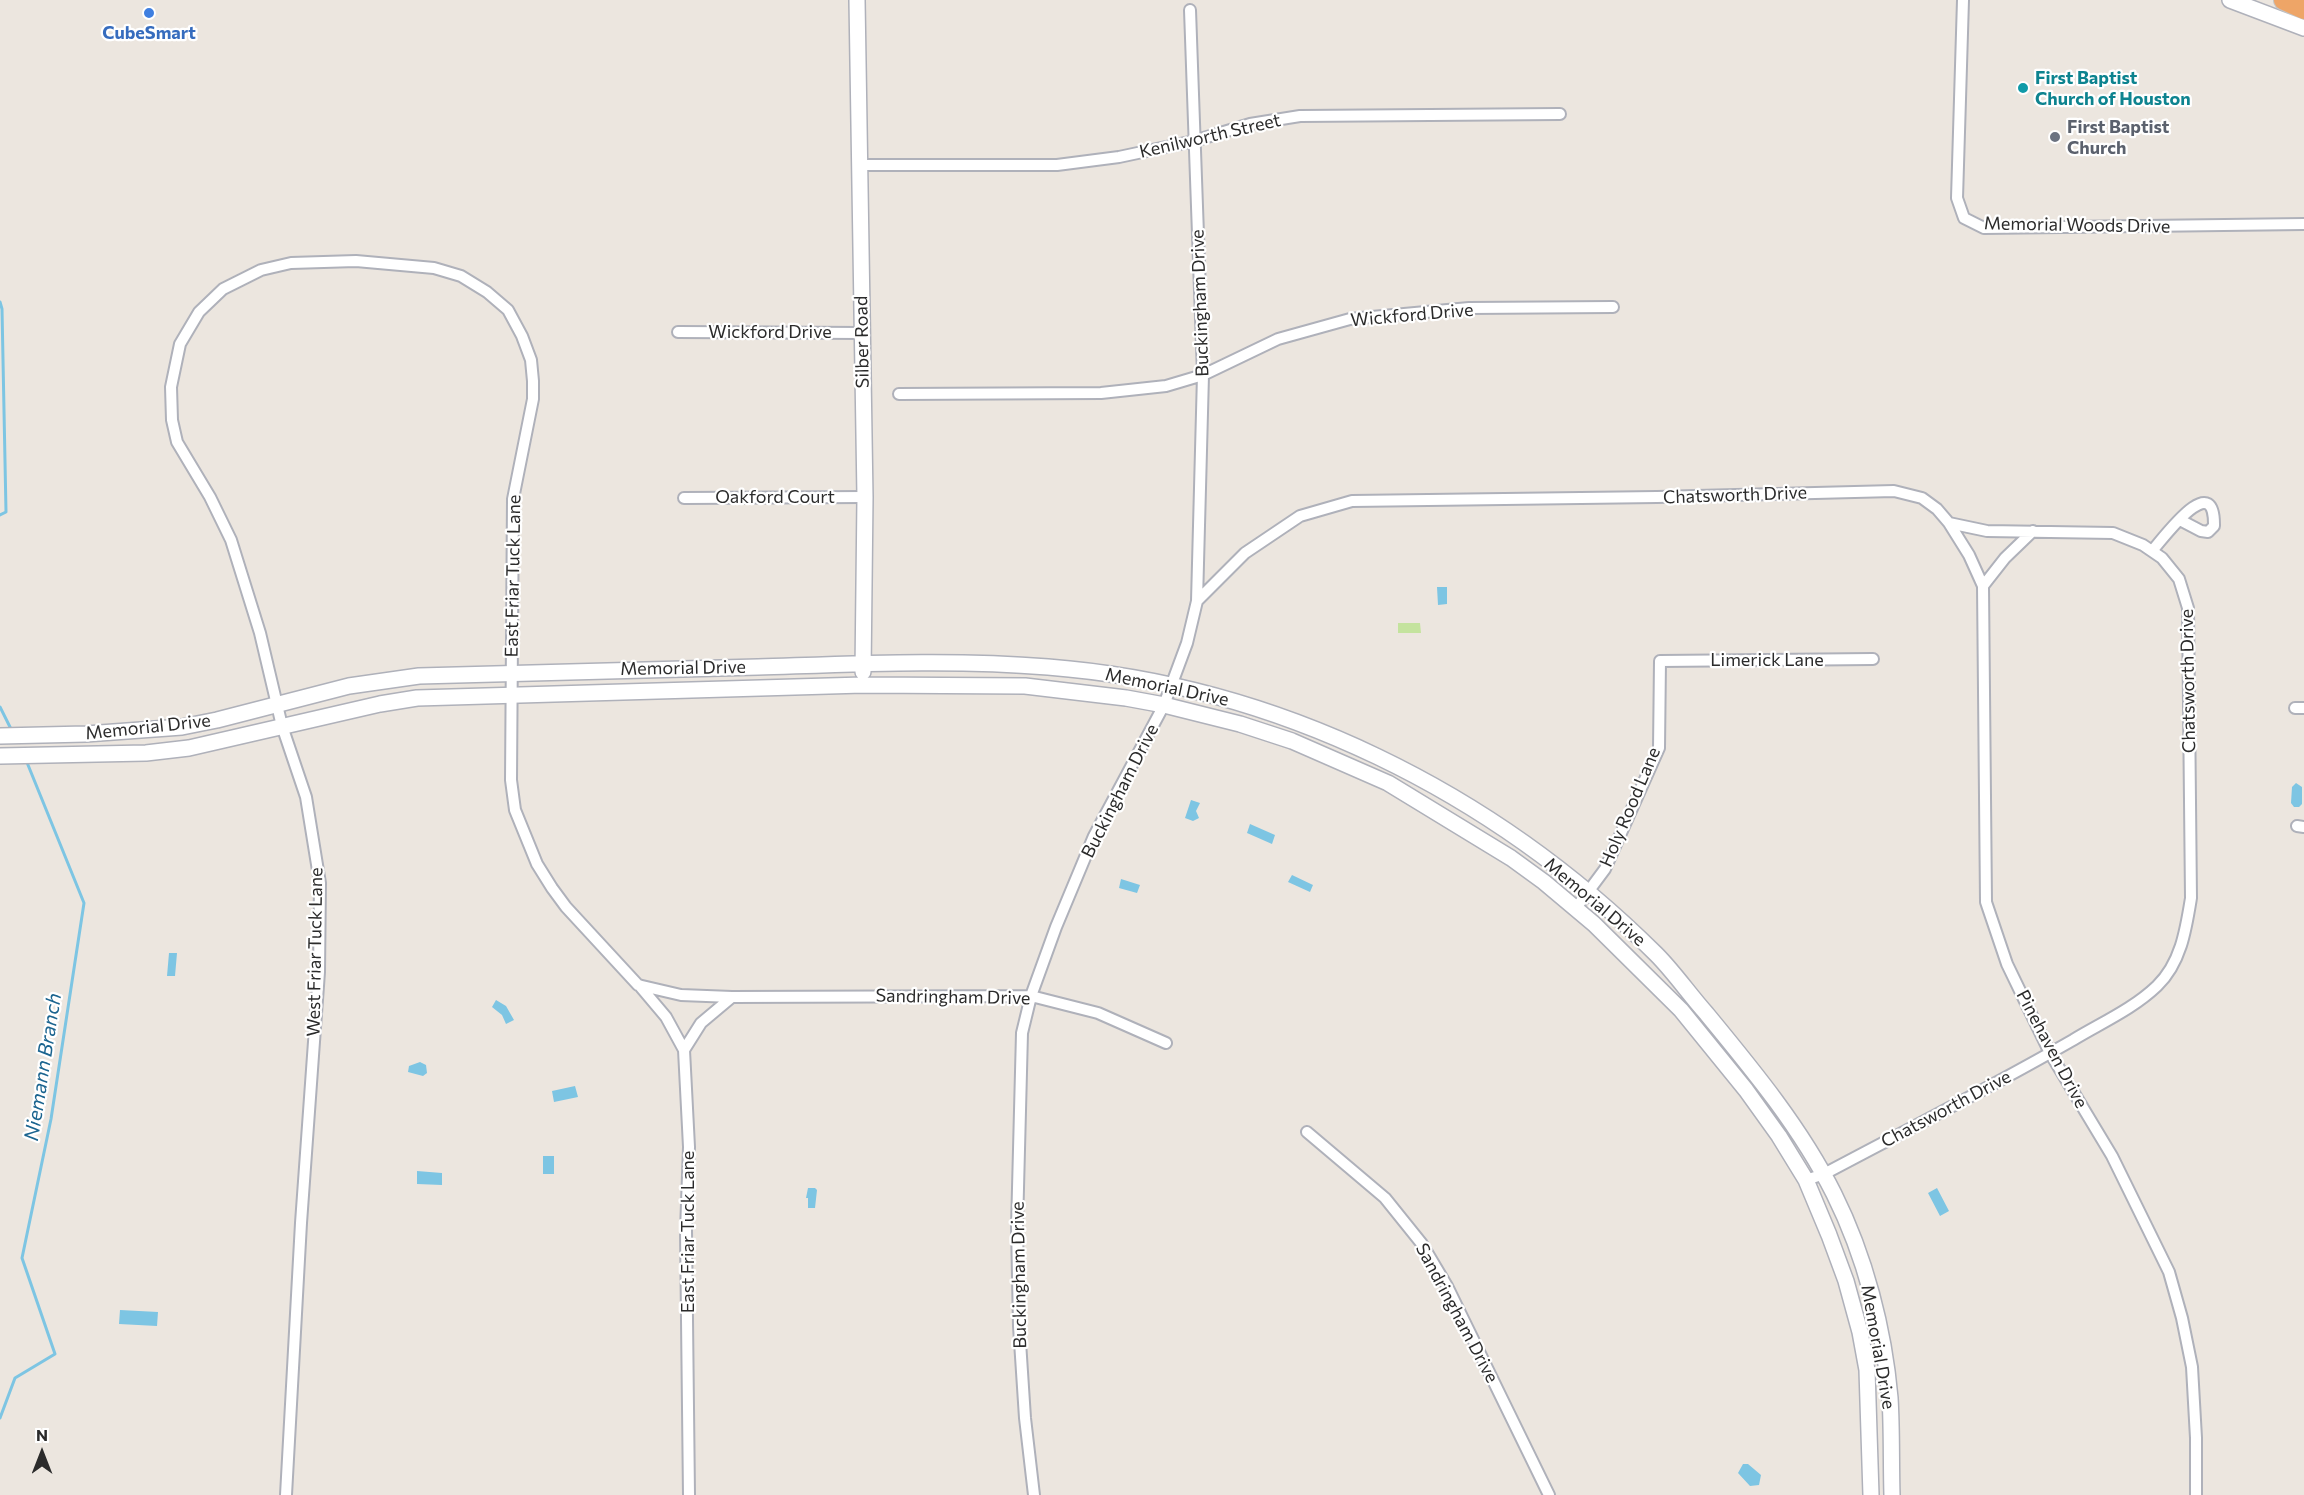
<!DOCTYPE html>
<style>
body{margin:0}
#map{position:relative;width:2304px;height:1495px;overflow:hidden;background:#ece6df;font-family:Commissioner,sans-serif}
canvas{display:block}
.north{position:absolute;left:12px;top:1423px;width:60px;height:60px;-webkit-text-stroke:4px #fff;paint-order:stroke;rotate:0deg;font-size:16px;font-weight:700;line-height:24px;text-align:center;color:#2b2b2b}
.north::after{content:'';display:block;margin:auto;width:21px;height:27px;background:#2b2b2b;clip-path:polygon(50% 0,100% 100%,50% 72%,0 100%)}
</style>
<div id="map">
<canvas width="2304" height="1495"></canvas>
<div class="north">N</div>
</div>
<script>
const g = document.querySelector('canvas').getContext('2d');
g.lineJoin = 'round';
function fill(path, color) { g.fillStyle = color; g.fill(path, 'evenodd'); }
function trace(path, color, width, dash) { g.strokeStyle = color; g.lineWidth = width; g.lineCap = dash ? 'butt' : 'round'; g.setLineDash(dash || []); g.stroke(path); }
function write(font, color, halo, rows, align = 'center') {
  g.font = font + ' Commissioner,sans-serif'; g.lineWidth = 4.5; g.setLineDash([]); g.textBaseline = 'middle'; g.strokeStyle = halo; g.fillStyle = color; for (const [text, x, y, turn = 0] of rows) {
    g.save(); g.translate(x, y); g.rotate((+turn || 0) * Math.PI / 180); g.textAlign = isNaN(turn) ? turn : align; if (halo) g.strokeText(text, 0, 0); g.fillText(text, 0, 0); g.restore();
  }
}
fill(new Path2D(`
 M1398 623H1420L1421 633H1398Z`), '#c4e39e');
fill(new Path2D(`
 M1437 587H1447V604L1438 605Z
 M2296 783 2302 787V804L2299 807H2294L2291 803 2292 787Z
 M1191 800 1200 803 1196 811 1199 818 1193 821 1185 818Z
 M1250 824 1275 835 1272 844 1247 833Z
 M1292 875 1313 885 1310 892 1288 882Z
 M1121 879 1140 885 1137 893 1119 888Z
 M169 953H177L175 976H167Z
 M496 1000 506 1006 514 1020 506 1024 502 1015 492 1007Z
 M420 1062 426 1065 427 1073 423 1076 408 1072 409 1066Z
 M575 1086 578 1097 554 1102 552 1091Z
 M543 1156H554V1174H543Z
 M417 1171 442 1173V1185L417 1184Z
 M808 1188H815L817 1190 815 1208H808V1198H806Z
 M1937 1188 1949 1211 1940 1216 1928 1193Z
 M120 1310 158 1312 157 1326 119 1324Z
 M1743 1464H1748L1761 1475 1759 1485 1750 1486 1738 1473Z`), '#7dc5e3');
trace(new Path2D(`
 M0 302 2 309 6 512 0 515
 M0 707 11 729
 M0 1418 15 1378 55 1354 22 1258 51 1119 84 903 26 760`), '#7dc5e3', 3);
const street = new Path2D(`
 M1963 0 1957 198 1964 218 1984 228 2304 224
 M860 165H1057L1119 157 1194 141 1250 124 1300 116 1560 114
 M678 332 862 333
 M899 394 1101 393 1166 386 1203 375 1278 339 1350 319 1469 308 1613 307
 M684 498 865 497
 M1949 523 1969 555 1983 586 1986 902 2007 964 2050 1053 2112 1156 2169 1272 2182 1318 2192 1367 2196 1438V1495
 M2152 551C2165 536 2215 468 2214 526L2208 532 2201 531 2180 520
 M1983 586 2005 558 2033 531
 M1197 601 1245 553 1300 516 1352 501 1657 497 1894 491 1922 498 1937 509 1949 523 1987 531 2113 533 2143 545 2162 558 2179 579 2188 608 2191 898C2186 929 2181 963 2157 986 2133 1009 2101 1023 2073 1040 1991 1087 1907 1130 1824 1174L1806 1180
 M2295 708H2304
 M2297 826 2304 827
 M1576 908 1605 869 1659 748 1660 661 1873 659
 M639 985 666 1017 684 1050 689 1147 686 1231 689 1495
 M684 1050 701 1023 732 997
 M1307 1132 1385 1198 1422 1244 1447 1286 1549 1495
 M286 1495 301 1223 319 972 320 883 306 797 282 726 260 633 231 540 210 497 177 442 172 420 171 387 180 344 199 312 223 289 261 270 291 263 356 261 434 268 461 276 487 292 508 310 522 336 531 360 533 381V399L513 499 511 780 515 810 537 864 552 888 566 907 638 985 681 995 732 997 1031 996 1098 1013 1166 1043
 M1034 1495 1025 1418 1019 1326 1017 1227 1022 1033 1031 996 1056 927 1094 836 1164 705 1187 643 1197 601 1203 375 1190 10`);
const secondary = new Path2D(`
 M857 0 865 497 863 672
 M2230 0 2304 28
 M0 736 86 734 182 727 217 720 349 686 419 676C532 672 645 669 758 667 854 664 952 659 1048 667 1278 685 1493 792 1656 954 1674 972 1689 994 1706 1013 1753 1070 1801 1128 1834 1194 1865 1256 1884 1329 1890 1398 1892 1430 1891 1463 1892 1495
 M0 756 146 753 189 748 380 704 417 698 863 685 1025 686 1126 698 1164 705 1240 724 1292 741 1388 783 1511 858 1544 882 1594 924 1681 1010 1746 1090 1779 1136 1806 1180 1829 1235 1846 1281 1860 1332 1867 1370 1871 1495`);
const highway = new Path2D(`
 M2284 0 2304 9`);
trace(street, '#afb1ba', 14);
trace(secondary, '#afb1ba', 18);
trace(highway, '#c4c4c4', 22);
trace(street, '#fff', 10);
trace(secondary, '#fff', 15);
trace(highway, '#eea567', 20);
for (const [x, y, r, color] of [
 [149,13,6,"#3f7fe0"],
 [2023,88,6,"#0f9aa8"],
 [2055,137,6,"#6b7280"]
]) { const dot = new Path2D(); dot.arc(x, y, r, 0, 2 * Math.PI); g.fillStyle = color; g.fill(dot); trace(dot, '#fff', 2); }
write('bold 18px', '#366cbe', '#fff', [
 ["CubeSmart",149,33]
]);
write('bold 18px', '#0d838f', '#fff', [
 ["First Baptist",2035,78],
 ["Church of Houston",2035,99]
], 'left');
write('bold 18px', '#5b616d', '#fff', [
 ["First Baptist",2067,127],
 ["Church",2067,148]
], 'left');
write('18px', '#2b2b2b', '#fff', [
 ["Kenilworth Street",1210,136,-13],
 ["Memorial Woods Drive",2077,225,1],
 ["Buckingham Drive",1200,303,-92],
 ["Wickford Drive",1412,315,-5],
 ["Wickford Drive",770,332],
 ["Silber Road",862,342,-91],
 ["Chatsworth Drive",1735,495,-2],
 ["Oakford Court",775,497],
 ["East Friar Tuck Lane",513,576,-89],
 ["Limerick Lane",1767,660],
 ["Memorial Drive",683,668,-1],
 ["Chatsworth Drive",2188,681,-91],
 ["Memorial Drive",1167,687,12],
 ["Memorial Drive",148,727,-6],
 ["Buckingham Drive",1120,791,-63],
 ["Holy Rood Lane",1630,807,-67],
 ["Memorial Drive",1595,902,40],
 ["West Friar Tuck Lane",315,952,-89],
 ["Sandringham Drive",953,997,1],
 ["Pinehaven Drive",2052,1049,62],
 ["Chatsworth Drive",1946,1109,-28],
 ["East Friar Tuck Lane",688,1232,-90],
 ["Buckingham Drive",1019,1275,-91],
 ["Sandringham Drive",1457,1313,62],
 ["Memorial Drive",1878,1347,80]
]);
write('italic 20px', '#1b648f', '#fff', [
 ["Niemann Branch",43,1067,-81]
]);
</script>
